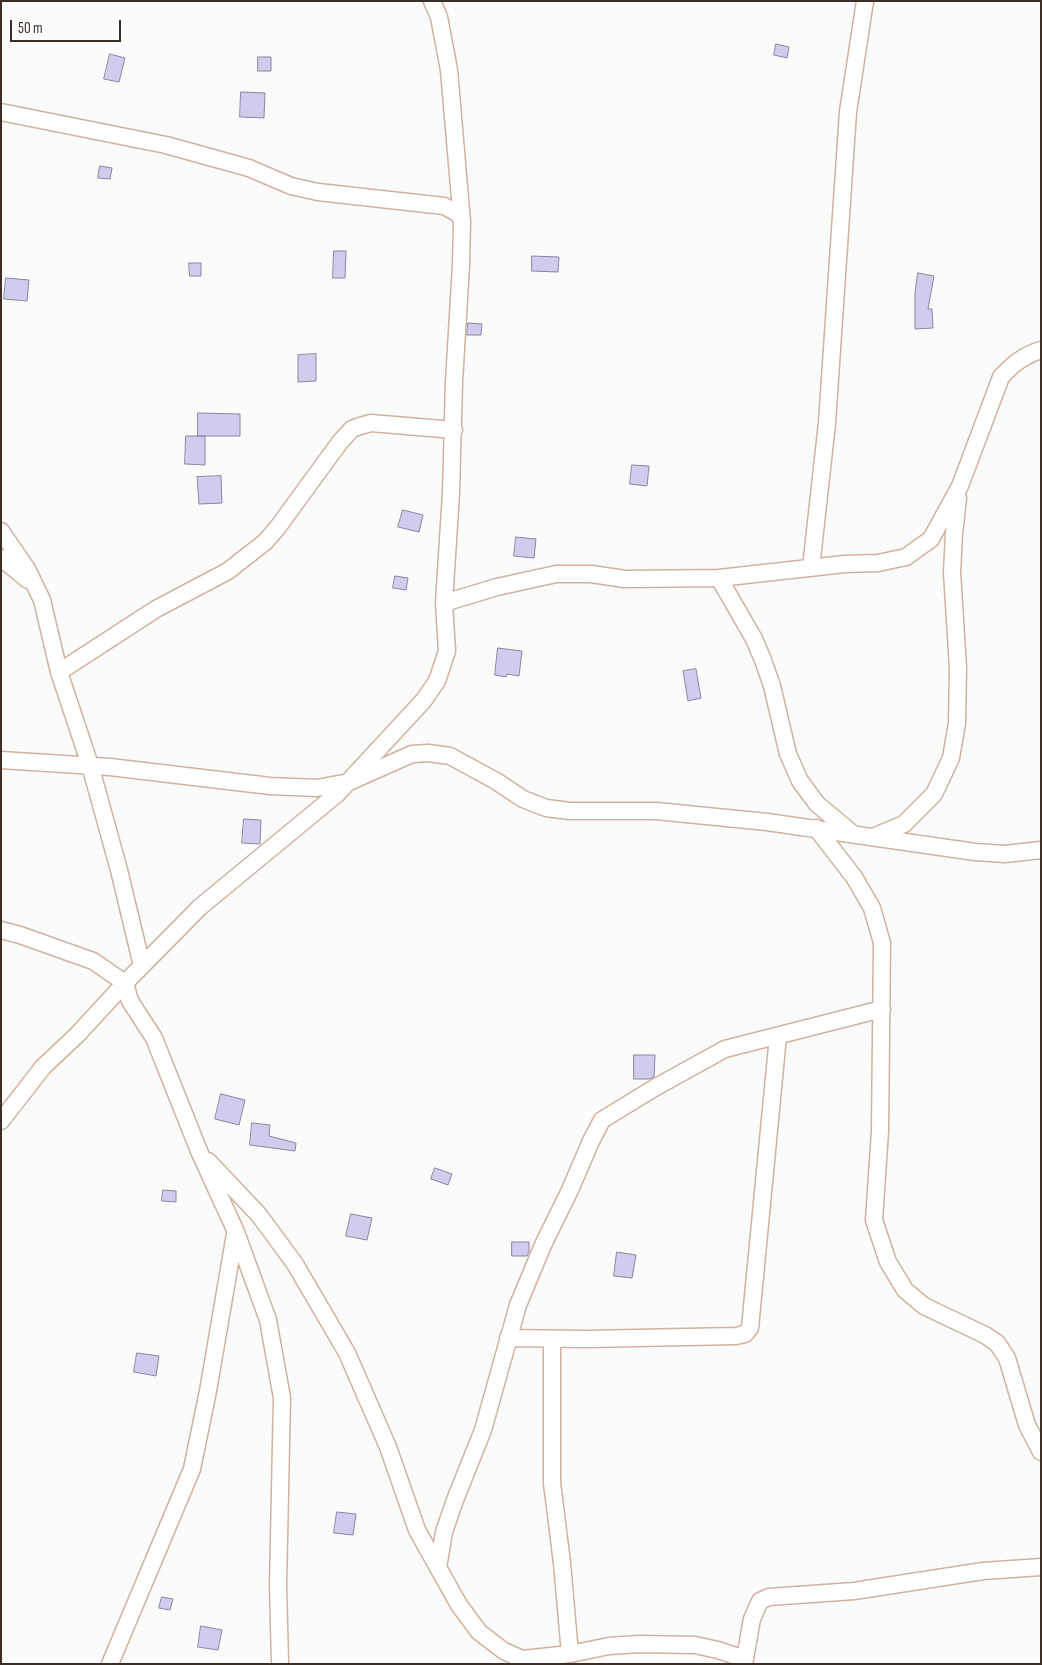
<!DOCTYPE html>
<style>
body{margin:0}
#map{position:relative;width:1042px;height:1665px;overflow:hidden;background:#fbfbfb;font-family:"Sofia Sans Condensed",sans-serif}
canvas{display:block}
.frame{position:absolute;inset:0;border:2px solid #3a2e27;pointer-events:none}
.scale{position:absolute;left:10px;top:20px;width:111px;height:22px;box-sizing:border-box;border:2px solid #3a2e27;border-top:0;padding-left:6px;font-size:15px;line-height:18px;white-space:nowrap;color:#3a2e27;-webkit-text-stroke:4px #fff;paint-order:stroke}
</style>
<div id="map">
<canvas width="1042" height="1665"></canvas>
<div class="frame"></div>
<div class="scale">50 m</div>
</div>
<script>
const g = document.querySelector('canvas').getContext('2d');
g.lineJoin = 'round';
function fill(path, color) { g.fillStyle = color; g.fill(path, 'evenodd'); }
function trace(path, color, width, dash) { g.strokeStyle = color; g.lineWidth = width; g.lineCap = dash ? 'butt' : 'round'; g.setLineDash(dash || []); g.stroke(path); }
const building = new Path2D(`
 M776 44 789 47 787 58 774 55Z
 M110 54 125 58 119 82 104 79Z
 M258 57H271V71H258Z
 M241 92 265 93 264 118 240 117Z
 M100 166 112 168 110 179 98 178Z
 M334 251H346L345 278H333Z
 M532 256 559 257 558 272 532 271Z
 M189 263H201V276H190Z
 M918 273 934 276 928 309H932L933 328 915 329V293Z
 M6 278 29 280 27 301 4 299Z
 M468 323 482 324 481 335H467Z
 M316 354V381L298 382V355Z
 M198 413 240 414V436H198Z
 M186 436H205V465L185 464Z
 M632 465 649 466 647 486 630 484Z
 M221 476 222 503 199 504 197 477Z
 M403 510 423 515 419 532 398 527Z
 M516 537 536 539 534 558 514 556Z
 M395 576 408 578 406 590 393 588Z
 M498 648 522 651 519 676 507 674 506 677 495 675Z
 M696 669 701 698 688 701 683 671Z
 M244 819 261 820 260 844 242 843Z
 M634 1055H655L654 1077 649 1079H634Z
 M221 1094 245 1100 239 1125 215 1119Z
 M252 1123 270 1125 269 1136 296 1143 295 1151 250 1145Z
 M435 1168 452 1174 448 1185 431 1179Z
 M163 1190 176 1191V1202L162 1201Z
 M351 1214 372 1218 367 1240 346 1236Z
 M512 1242H529V1252L527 1256H512Z
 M617 1252 636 1255 632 1278 614 1276Z
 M137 1353 159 1356 156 1376 134 1372Z
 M337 1512 356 1514 353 1535 334 1533Z
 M162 1597 173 1599 170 1610 159 1608Z
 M201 1626 222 1630 218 1650 198 1647Z`);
fill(building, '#d1ccec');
trace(building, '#8a85a3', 1);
const minor = new Path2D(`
 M1 112 166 145 249 168 291 186 318 192 444 206 459 214 462 222
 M1 531 27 569 42 600 59 672 90 765 119 870 142 966
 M1 558 28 580
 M811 568 827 423 848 112 865 1
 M719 578 754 639 763 660 772 686 788 754 800 781 817 804 853 834
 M444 603 497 587 556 574H591L625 579 719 578 845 564 878 563 906 557 931 539 960 486 1001 377C1013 364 1024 355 1041 350
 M59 672 156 609 228 571 265 542 278 527 340 442 352 429 360 426 371 423 454 430
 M1 760 110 767 270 786 317 788 349 782 412 754 428 753 450 756 496 781 523 799 546 808 570 811H656L767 822 975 852 1005 854 1041 850
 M816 828 854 877 872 908 882 943 880 1131 874 1220 888 1262 905 1290 924 1306 985 1335 997 1343 1007 1358 1027 1425 1041 1452
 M873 837 904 824 934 794 951 758 957 723 958 668 952 572 954 534 958 498
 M1 930 20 935 93 961 125 983 130 1001 154 1038 199 1151 236 1232 268 1320 282 1398 278 1585 280 1664
 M1 1121 43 1067 77 1035 125 983 200 907 337 794 424 700 437 681 447 651 444 603 451 493 454 382 461 265 462 222 449 70 439 17 432 1
 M208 1161 259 1215 295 1264 347 1353 388 1447 417 1530 459 1605 479 1632 504 1651 522 1659 570 1654 609 1646 639 1644 695 1645 718 1650 745 1659
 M508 1338 587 1339 736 1336 745 1334 750 1328 778 1036
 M552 1339V1483L562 1563 570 1654
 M438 1568 444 1532 455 1500 483 1430 518 1305 543 1245 570 1190 591 1141 602 1120 656 1087 725 1049 882 1009
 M110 1664 192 1469 208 1391 235 1234
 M744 1664 752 1619 760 1601 769 1597 854 1591 983 1571 1041 1567`);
trace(minor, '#d0b29f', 19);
trace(minor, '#fff', 16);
</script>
